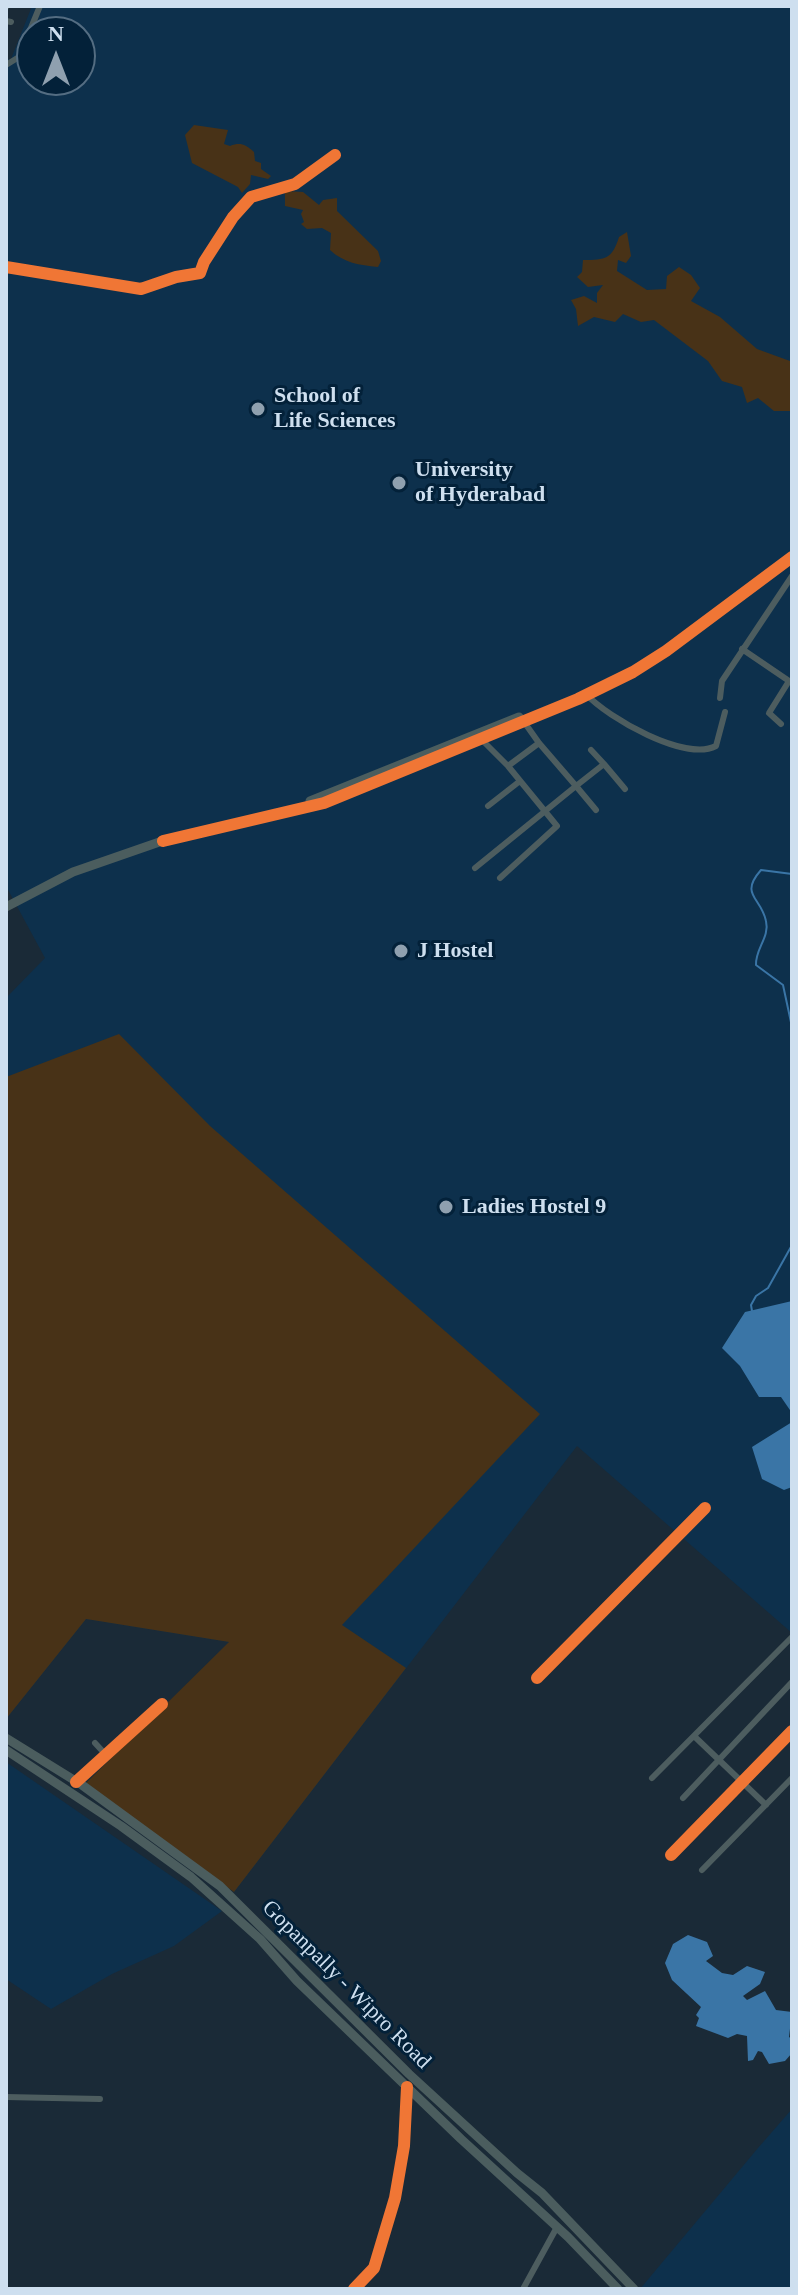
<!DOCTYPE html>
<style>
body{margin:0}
#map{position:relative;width:798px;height:2295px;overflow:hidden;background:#1a2a37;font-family:"Times New Roman",serif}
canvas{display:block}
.frame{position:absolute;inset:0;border:8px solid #cedfef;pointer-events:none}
.north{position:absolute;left:16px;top:16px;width:80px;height:80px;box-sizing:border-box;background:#032139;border:2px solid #546d82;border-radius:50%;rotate:0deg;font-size:22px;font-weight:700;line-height:32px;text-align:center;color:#cedfef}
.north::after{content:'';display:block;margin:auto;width:28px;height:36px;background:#8fa0af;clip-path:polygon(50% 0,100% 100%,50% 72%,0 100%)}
</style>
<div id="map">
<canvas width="798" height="2295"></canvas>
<div class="frame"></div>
<div class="north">N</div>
</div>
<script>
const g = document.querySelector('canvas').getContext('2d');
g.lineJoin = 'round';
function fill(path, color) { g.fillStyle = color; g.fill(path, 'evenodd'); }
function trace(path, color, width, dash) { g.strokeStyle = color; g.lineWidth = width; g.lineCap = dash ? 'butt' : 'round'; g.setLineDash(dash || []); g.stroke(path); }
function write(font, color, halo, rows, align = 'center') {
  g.font = font + ' "Times New Roman",serif'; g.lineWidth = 6; g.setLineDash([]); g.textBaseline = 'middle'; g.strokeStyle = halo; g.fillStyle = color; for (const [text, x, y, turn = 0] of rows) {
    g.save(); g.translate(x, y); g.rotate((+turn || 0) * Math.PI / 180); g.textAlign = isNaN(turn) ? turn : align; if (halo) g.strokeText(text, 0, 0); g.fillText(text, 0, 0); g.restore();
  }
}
fill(new Path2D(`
 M32 6H792V1633L577 1446 234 1892 229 1642 86 1619 6 1719V998L45 958 6 886V60L11 59ZM32 32H80V80H32Z
 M6 1762 222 1911 174 1946 112 1974 51 2009 6 1979Z
 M792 2109V2289H640L758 2148Z`), '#0d304c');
fill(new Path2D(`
 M194 125 228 130 224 144 230 146C240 142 245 144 254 152L255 161 261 163V169L271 176 268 179 251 175 250 184 242 193 238 187 192 163 185 135Z
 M285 191 303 192 319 205 323 200 337 198V211L378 251 381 261 378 267C359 265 344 263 330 250L331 233 322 228 307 229 301 224 304 222 301 214 303 210 285 206Z
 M627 232 631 256 626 263 618 260 617 271 647 290 666 289 667 276 679 267 691 275 700 288 691 301 720 317 757 349 790 361 792 411H774L758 398 747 403 742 387 722 381 708 361 654 320 641 322 623 314 615 322 594 317 578 326 576 309 571 300 584 296 597 303V293L603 285 588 287 577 277 582 272 583 260C606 260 612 259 619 237Z
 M119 1034 210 1126 540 1414 342 1625 406 1668 234 1892 84 1785 229 1642 86 1619 6 1719V1077Z`), '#483217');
fill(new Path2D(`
 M792 1301V1413L781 1397H759L740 1366 722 1348 745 1312Z
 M792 1422V1487L784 1490 762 1479 752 1447Z
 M688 1935 707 1942 713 1956 706 1961 722 1973 733 1975 747 1966 765 1972 760 1984 743 1996 747 2000 765 1991 776 2010 792 2012 789 2037 792 2039V2053L785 2061 769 2064 762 2052 758 2051 753 2060 748 2061 747 2036 737 2034 728 2038 696 2026 699 2018 696 2015 701 2007 672 1980 665 1963 673 1944Z`), '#3a75a6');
trace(new Path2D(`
 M792 874 761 870C739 895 761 897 766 921 770 937 755 949 756 965L783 985 792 1027
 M752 1311 751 1305 756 1296 768 1288 792 1245`), '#3a75a6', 2);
trace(new Path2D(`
 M6 7V6
 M6 21 11 22
 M6 65 19 57 40 6
 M6 267 141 289 176 277 200 273 204 262 233 217 251 197 295 184 335 155
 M742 649 792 683
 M586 694C608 718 685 762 716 746L725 712
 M720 698 722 681 792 576
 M781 724 769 713 789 681
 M482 740 508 766 557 826 500 878
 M591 750 604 764 576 786 596 810
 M604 764 625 789
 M508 766 539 743
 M488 806 520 781
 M475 868 576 786 539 743 522 719
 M537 1678 705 1508
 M694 1736 766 1805
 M95 1743 106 1755
 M652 1778 792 1637
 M76 1782 162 1704
 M683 1798 792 1682
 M671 1855 792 1731
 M702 1870 792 1778
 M6 2097 100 2099
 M354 2289 374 2268 395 2198 404 2146 407 2087
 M523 2289 557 2227`), '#4d5d5f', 6);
trace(new Path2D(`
 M310 801 519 717
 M163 841 324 803 578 699 633 672 666 651 792 557
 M6 907 73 872 168 839
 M6 1738 82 1785 220 1886 409 2074 517 2173 542 2193 634 2289
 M6 1750 121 1826 191 1877 260 1939 297 1981 461 2139 568 2237 618 2289`), '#4b5d5e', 9);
trace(new Path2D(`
 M6 267 141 289 176 277 200 273 204 262 233 217 251 197 295 184 335 155
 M163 841 324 803 578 699 633 672 666 651 792 557
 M537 1678 705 1508
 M76 1782 162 1704
 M671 1855 792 1731
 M354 2289 374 2268 395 2198 404 2146 407 2087`), '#f07635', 12);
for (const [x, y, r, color] of [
 [258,409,8,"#8fa0af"],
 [399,483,8,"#8fa0af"],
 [401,951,8,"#8fa0af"],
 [446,1207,8,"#8fa0af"]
]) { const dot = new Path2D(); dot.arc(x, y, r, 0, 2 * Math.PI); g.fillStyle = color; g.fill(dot); trace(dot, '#032139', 3); }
write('bold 22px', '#cedfef', '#032139', [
 ["School of",274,396],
 ["Life Sciences",274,421],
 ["University",415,470],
 ["of Hyderabad",415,495],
 ["J Hostel",417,951],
 ["Ladies Hostel 9",462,1207]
], 'left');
write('22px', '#cedfef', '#032139', [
 ["Gopanpally - Wipro Road",346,1985,45]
]);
</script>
